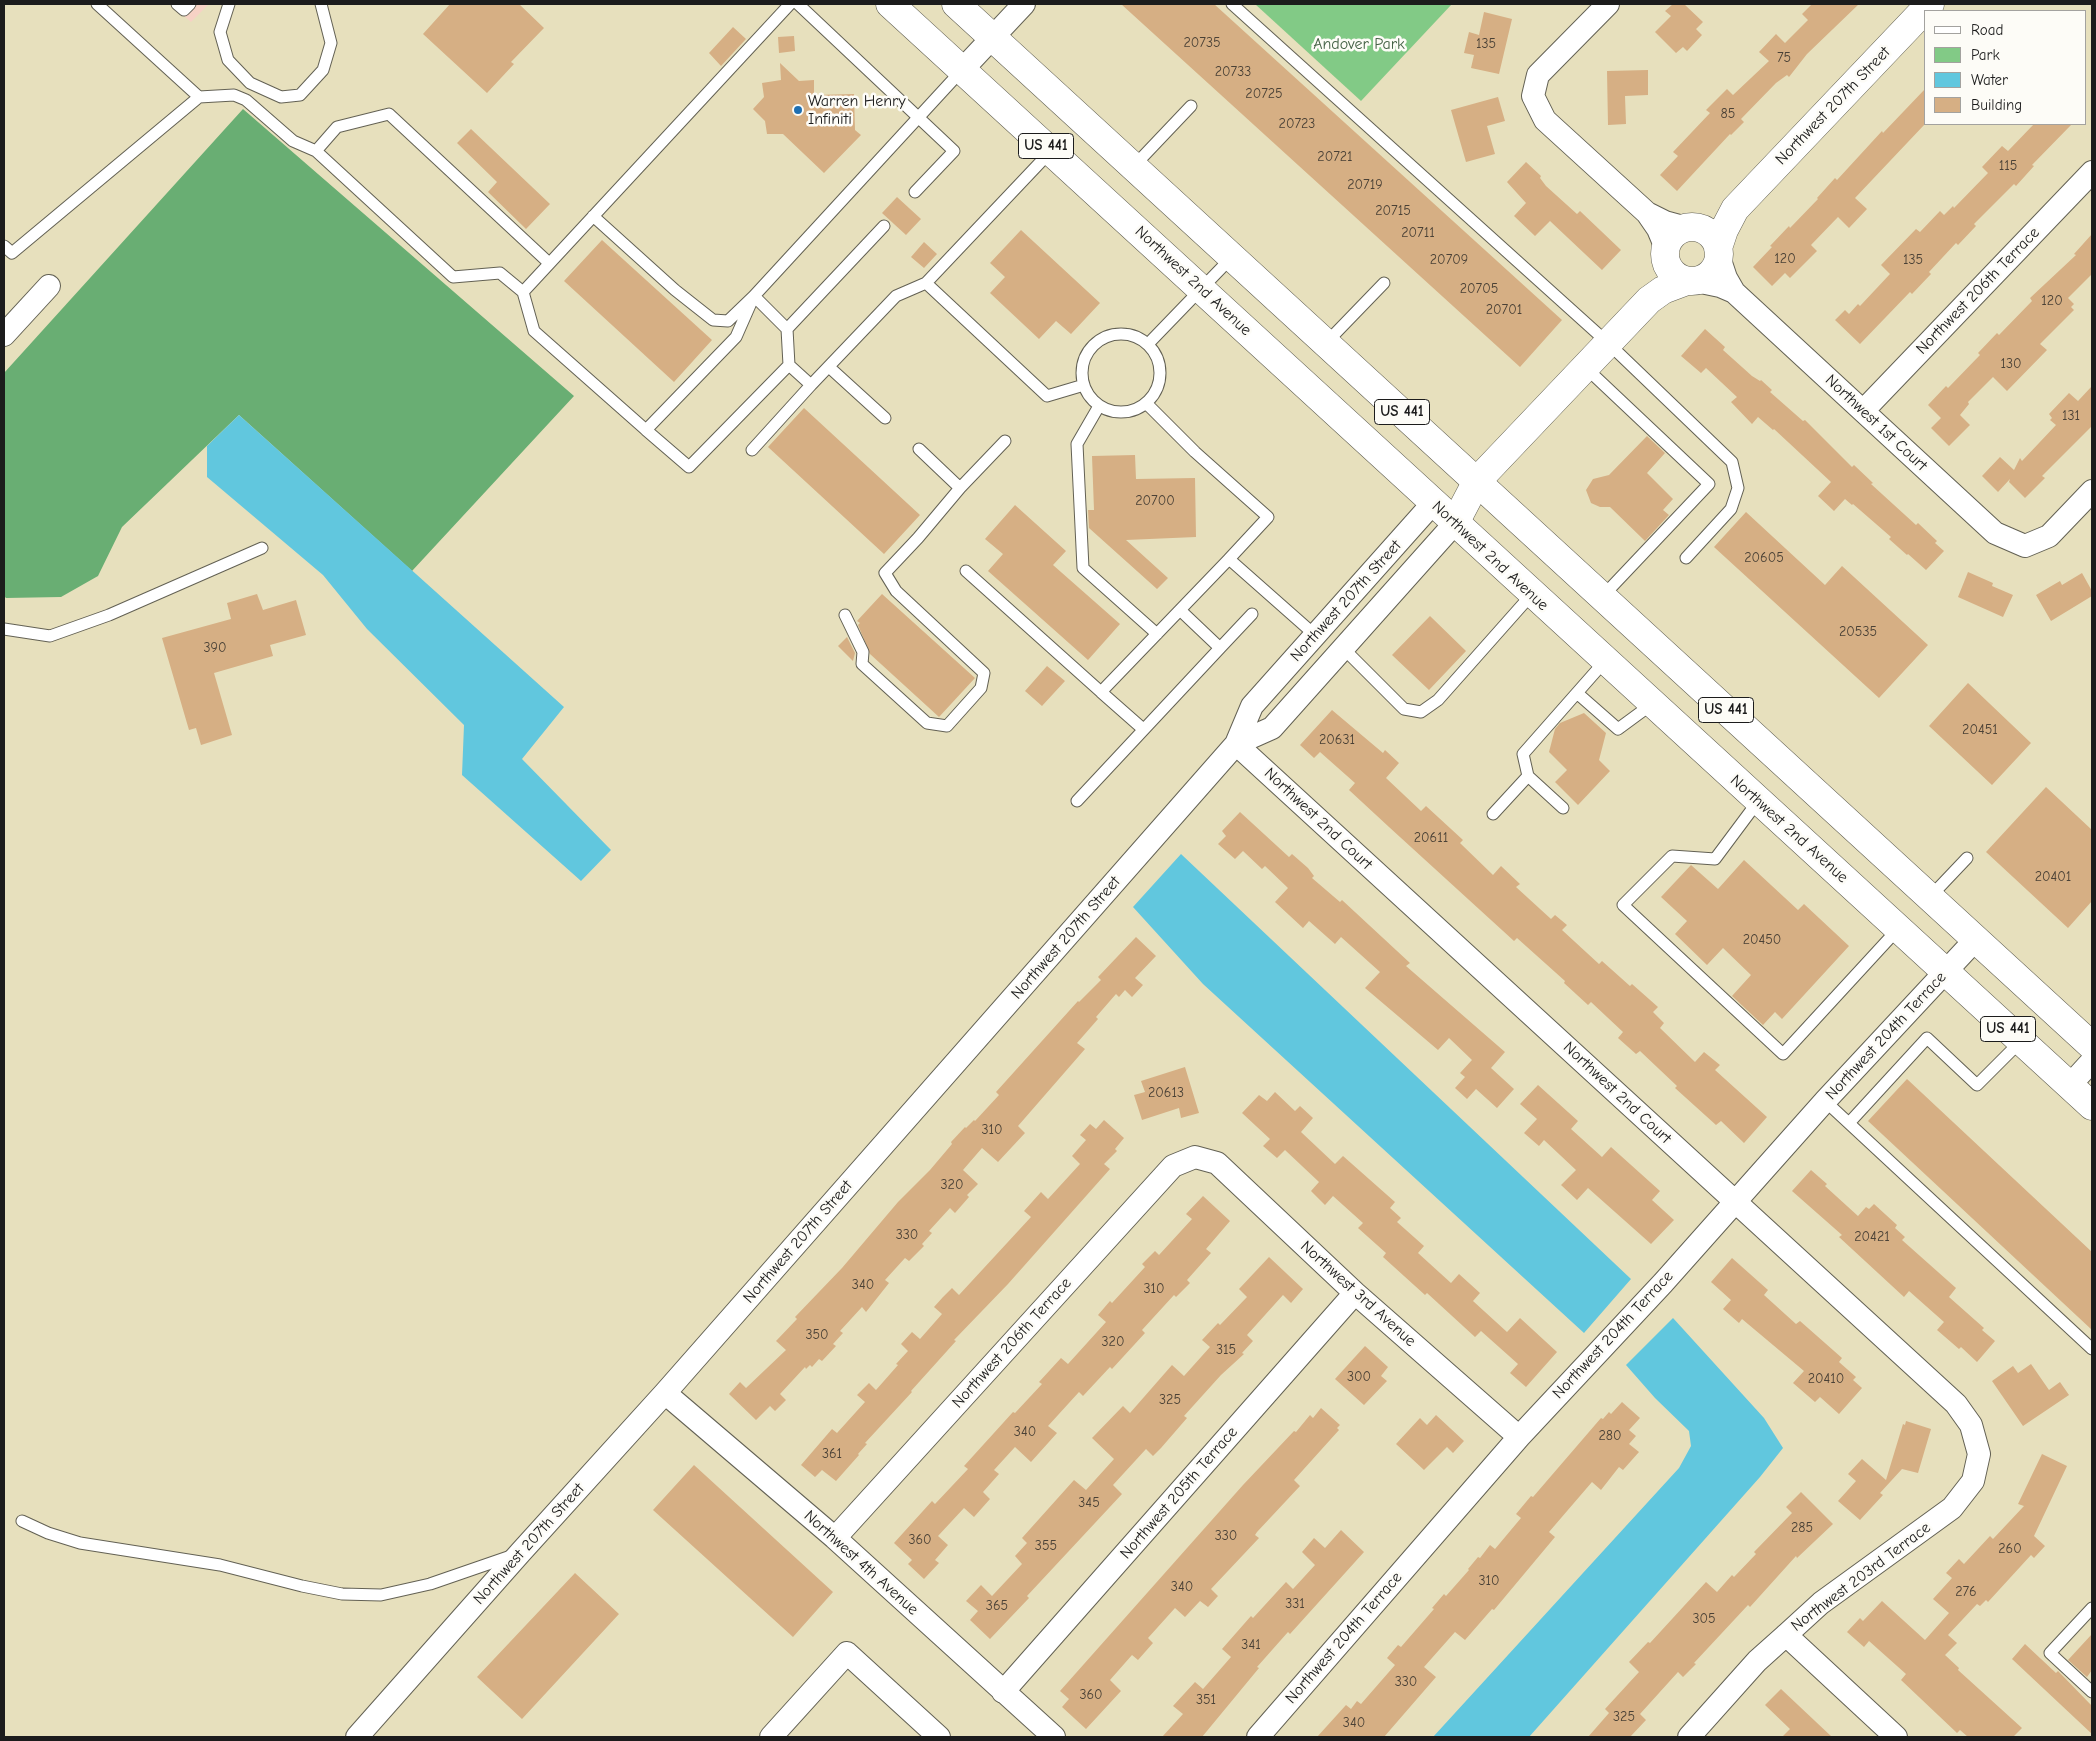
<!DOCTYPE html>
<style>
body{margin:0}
#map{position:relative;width:2096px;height:1741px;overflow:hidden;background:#e7e0bd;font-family:"Comic Neue",sans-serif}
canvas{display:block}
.frame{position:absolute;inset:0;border:5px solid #1c1c1c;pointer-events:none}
.legend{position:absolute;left:1924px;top:10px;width:162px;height:115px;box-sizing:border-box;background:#fdfcf7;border:1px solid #a3a29f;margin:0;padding:6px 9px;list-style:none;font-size:15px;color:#1c1c1c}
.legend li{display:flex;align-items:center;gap:10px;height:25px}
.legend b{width:25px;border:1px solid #a3a29f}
</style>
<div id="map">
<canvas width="2096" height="1741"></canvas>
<div class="frame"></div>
<ul class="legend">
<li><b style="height:6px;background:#fff"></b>Road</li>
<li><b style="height:14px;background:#82ca86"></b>Park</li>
<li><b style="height:14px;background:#61c7de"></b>Water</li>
<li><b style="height:14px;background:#d6af84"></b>Building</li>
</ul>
</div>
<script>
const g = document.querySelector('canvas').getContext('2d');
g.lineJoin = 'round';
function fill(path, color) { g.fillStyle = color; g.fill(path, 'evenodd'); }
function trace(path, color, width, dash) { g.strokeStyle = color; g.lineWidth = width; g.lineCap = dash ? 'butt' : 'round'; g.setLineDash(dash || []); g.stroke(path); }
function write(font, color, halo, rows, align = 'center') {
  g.font = font + ' "Comic Neue",sans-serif'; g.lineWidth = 5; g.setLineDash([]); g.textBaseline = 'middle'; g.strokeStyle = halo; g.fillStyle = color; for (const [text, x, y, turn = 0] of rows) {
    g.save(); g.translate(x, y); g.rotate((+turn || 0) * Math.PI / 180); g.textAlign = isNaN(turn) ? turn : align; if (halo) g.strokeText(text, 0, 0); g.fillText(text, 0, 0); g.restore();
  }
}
fill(new Path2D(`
 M170 4H209L191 22Z`), '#f6d2c5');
fill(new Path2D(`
 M1255 4H1452L1361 101Z`), '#82ca86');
fill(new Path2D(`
 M243 109 574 396 412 571 239 415 122 527 98 576 61 597 6 598 4 596V373Z`), '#69ae73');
fill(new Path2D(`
 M239 415 564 707 522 759 611 850 581 881 462 775 464 725 367 629 323 575 207 477V446Z
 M1181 854 1631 1279 1584 1333 1203 984 1133 907Z
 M1673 1318 1764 1418 1783 1448 1760 1477 1529 1737H1433L1679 1468 1691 1446 1689 1431 1655 1398 1626 1365Z`), '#61c7de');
fill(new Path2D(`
 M450 4H519L544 28 511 62 514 64 487 93 423 34Z
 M1121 4H1214L1562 320 1520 367Z
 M1673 4H1684L1703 22 1696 29 1702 35 1687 51 1683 47 1676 53 1655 32 1671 16 1665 11Z
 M1812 4H1859L1807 54 1789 77 1787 75 1776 83 1741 119 1744 122 1731 135 1730 134 1677 191 1660 175 1678 156 1673 152 1710 113 1706 110 1727 89 1733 95 1769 61 1759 52 1776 34 1785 43 1808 20 1802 14Z
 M1484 12 1512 19 1499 74 1471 68 1474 55 1464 53 1469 32 1479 35Z
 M733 27 746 39 721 66 709 53Z
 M794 36 795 51 779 53 778 37Z
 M780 63 799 81 814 80V95L854 94 855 130 861 135 824 173 783 134H767L765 121 753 109 764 97 762 83 781 80Z
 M1648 70V95L1625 96 1626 124 1608 125 1607 71Z
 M1925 89V124L1855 198 1867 209 1849 228 1838 217 1811 245 1817 251 1790 278 1785 273 1772 286 1753 267 1772 247 1770 246 1789 226 1790 228 1818 199 1817 198 1835 178 1837 180 1882 131 1883 133Z
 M1498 97 1505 121 1487 126 1495 154 1466 162 1451 110Z
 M2034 124H2072L2032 165 2034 166 2016 186 2014 184 1974 224 1976 226 1958 245 1956 243 1929 272 1931 274 1912 294 1910 292 1860 344 1835 320 1845 310 1849 314 1858 304 1860 306 1890 274 1881 265 1916 229 1920 232 1940 211 1944 215 1953 206 1954 208 1988 173 1982 167 2002 146 2008 151Z
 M471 129 550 204 526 229 488 192 497 182 457 143Z
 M1526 162 1541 176 1540 178 1546 186 1577 214 1580 211 1621 250 1602 270 1550 221 1535 236 1514 216 1526 203 1507 182Z
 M897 197 921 219 906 235 882 213Z
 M1021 230 1100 303 1071 334 1056 321 1039 339 990 293 1005 277 990 263Z
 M2092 234V274L2068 298 2074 304 2071 307 2074 310 2040 344 2047 350 2007 391 1993 377 1968 402 1969 404 1960 415 1970 425 1949 446 1931 428 1941 418 1928 405 1946 386 1948 388 1980 355 1978 353 1997 333 1999 335 2032 301 2030 298 2076 255 2074 254Z
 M602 240 712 340 674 382 564 281Z
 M924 242 937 254 924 268 911 257Z
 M1705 329 1725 347 1723 350 1752 376 1760 381 1761 380 1772 390 1770 392 1803 421 1805 420 1852 467 1854 465 1873 483 1871 484 1916 525 1918 523 1937 541 1935 543 1944 551 1926 570 1908 554 1907 555 1889 539 1891 537 1853 504 1852 505 1845 499 1834 511 1818 496 1831 482 1774 429 1773 430 1758 417 1752 424 1731 402 1737 397 1706 368 1701 373 1681 356Z
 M2092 386V426L2042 476 2045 478 2025 498 2009 482 2010 479 1998 492 1982 476 2000 457 2014 470 2020 458 2022 461 2056 425 2050 420 2052 418 2049 414 2069 393 2078 401Z
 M804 408 920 515 884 554 768 447Z
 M1647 436 1665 453 1647 473 1673 499 1663 510 1669 515 1645 541 1610 507H1600L1591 503 1586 490 1593 479 1609 475Z
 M1135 455 1136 479 1195 478 1196 537 1126 540 1168 578 1157 589 1089 528 1088 510H1094L1092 456Z
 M1015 505 1066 551 1053 565 1120 624 1088 660 988 571 1003 554 985 539Z
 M1746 512 1825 585 1842 566 1928 645 1879 698 1714 547Z
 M1968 572 1993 583 1992 586 2013 595 2003 617 1958 597Z
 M2082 573 2092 591V596L2051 621 2036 595 2060 581 2062 585Z
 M257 594 263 610 296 600 306 635 270 645 273 656 214 673 232 735 201 745 196 728 189 730 162 638 231 619 227 603Z
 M882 594 975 678 939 717 870 654 858 625 860 623 857 621Z
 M1430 616 1466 651 1429 690 1392 655Z
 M847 637 855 653 853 661 838 646Z
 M1047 666 1065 681 1042 706 1025 691Z
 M1968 683 2031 743 1992 785 1929 726Z
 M1332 710 1383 753 1385 750 1399 763 1386 778 1421 811 1426 806 1463 840 1460 843 1493 875 1501 866 1520 884 1516 887 1551 919 1555 915 1567 925 1562 930 1599 964 1602 961 1630 986 1632 984 1658 1007 1653 1012 1664 1023 1660 1028 1695 1062 1704 1052 1720 1065 1715 1070 1767 1117 1744 1143 1721 1121 1716 1125 1675 1088 1677 1086 1640 1051 1636 1054 1618 1038 1623 1032 1591 1002 1588 1005 1564 983 1565 981 1517 938 1514 941 1389 827 1349 790 1355 783 1320 752 1314 758 1300 745Z
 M1584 713 1606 733 1599 760 1610 771 1578 805 1555 782 1567 770 1549 752 1555 729 1560 723Z
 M2046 787 2092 830V901L2068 928 1986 852Z
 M1240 812 1289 857 1292 854 1308 868 1314 876 1312 878 1340 902 1342 900 1410 963 1406 966 1505 1052 1491 1068 1514 1089 1497 1108 1476 1089 1467 1099 1455 1088 1465 1077 1460 1073 1472 1060 1449 1038 1438 1050 1365 988 1380 972 1341 937 1335 944 1309 921 1303 928 1275 902 1288 888 1265 866 1262 869 1243 851 1235 859 1218 844 1226 836 1222 831Z
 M1744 860 1798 910 1804 904 1849 946 1782 1019 1775 1012 1763 1025 1732 996 1751 975 1723 948 1707 965 1675 934 1687 921 1661 897 1691 865 1718 889Z
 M1136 937 1156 956 1135 978 1143 985 1132 997 1125 990 1119 997 1116 994 1096 1017 1098 1019 1077 1043 1085 1049 1018 1126 1025 1133 998 1162 982 1148 963 1170 978 1184 967 1195 969 1197 955 1213 950 1208 929 1231 932 1233 922 1244 924 1246 909 1261 905 1258 885 1280 889 1283 866 1312 862 1307 840 1331 843 1333 833 1344 836 1346 822 1361 819 1359 812 1367 810 1365 806 1369 805 1367 780 1394 786 1400 775 1411 770 1406 756 1420 729 1394 740 1382 746 1388 786 1350 776 1341 797 1319 795 1317 842 1268 898 1202 930 1170 952 1144 951 1142 965 1127 966 1128 974 1120 975 1121 999 1095 996 1092 1078 1001 1079 1002 1101 980 1098 977Z
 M1185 1067 1199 1113 1181 1118 1179 1108 1142 1120 1134 1095 1145 1092 1141 1081Z
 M1907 1079 2092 1252V1330L1868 1121Z
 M1538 1085 1578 1121 1571 1129 1602 1157 1611 1147 1660 1191 1652 1200 1674 1220 1651 1244 1588 1188 1577 1200 1561 1185 1576 1170 1544 1140 1539 1146 1524 1133 1537 1119 1520 1104Z
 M1275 1092 1295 1111 1300 1106 1313 1118 1301 1132 1335 1164 1343 1156 1395 1202 1390 1208 1401 1218 1397 1222 1424 1246 1418 1253 1451 1283 1459 1274 1480 1293 1473 1301 1507 1332 1520 1318 1557 1352 1526 1387 1510 1373 1518 1364 1481 1331 1475 1337 1427 1293 1425 1295 1383 1257 1386 1253 1358 1228 1363 1223 1333 1196 1325 1205 1311 1191 1319 1182 1285 1150 1277 1158 1263 1146 1270 1139 1242 1113 1259 1095 1267 1101Z
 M1104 1120 1124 1138 1115 1149 1117 1151 1104 1164 1110 1169 1008 1284 954 1340 956 1341 911 1391 912 1392 865 1443 867 1444 858 1454 859 1455 836 1481 822 1470 815 1477 801 1465 832 1429 837 1433 865 1402 857 1395 869 1383 876 1390 898 1365 896 1364 908 1351 901 1344 912 1332 920 1339 942 1314 934 1307 943 1297 952 1288 959 1295 1031 1217 1024 1211 1041 1192 1048 1199 1080 1164 1072 1156 1086 1140 1080 1135 1090 1124 1096 1129Z
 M1811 1170 1827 1184 1825 1186 1858 1216 1866 1207 1869 1209 1874 1204 1897 1225 1895 1228 1905 1237 1902 1240 1956 1288 1949 1297 1984 1328 1982 1330 1995 1341 1977 1362 1961 1347 1959 1349 1937 1330 1944 1322 1909 1291 1904 1297 1839 1237 1842 1235 1792 1191Z
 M1203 1196 1230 1221 1206 1249 1211 1253 1187 1280 1190 1283 1176 1297 1174 1295 1142 1330 1145 1333 1112 1369 1110 1367 1083 1396 1079 1392 1048 1426 1057 1433 1031 1462 1015 1447 994 1470 999 1474 983 1492 990 1499 974 1517 964 1508 938 1536 948 1545 935 1560 939 1563 924 1579 908 1564 912 1560 894 1543 932 1501 935 1504 968 1469 964 1466 1013 1412 1015 1413 1042 1384 1039 1382 1061 1358 1068 1364 1106 1322 1098 1315 1110 1301 1112 1303 1145 1267 1142 1264 1155 1251 1159 1255 1192 1219 1186 1214Z
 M1269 1257 1303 1289 1291 1303 1283 1295 1247 1335 1253 1341 1242 1353 1244 1354 1221 1375 1184 1416 1187 1418 1161 1448 1153 1456 1146 1449 1113 1485 1122 1494 1027 1596 1029 1598 990 1639 970 1620 978 1611 966 1601 981 1585 992 1596 1022 1564 1015 1556 1027 1543 1022 1538 1074 1480 1086 1490 1114 1459 1092 1438 1123 1406 1130 1413 1172 1365 1184 1376 1210 1347 1202 1340 1218 1323 1220 1325 1247 1297 1239 1289Z
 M1732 1258 1768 1290 1764 1295 1796 1324 1800 1321 1842 1358 1839 1362 1856 1377 1853 1380 1862 1388 1839 1414 1820 1397 1815 1402 1793 1383 1804 1371 1742 1319 1739 1323 1723 1309 1731 1300 1711 1282Z
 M1365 1346 1388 1367 1381 1376 1387 1381 1364 1405 1335 1379Z
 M2031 1364 2049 1390 2060 1382 2069 1395 2023 1426 1992 1381 2013 1366 2018 1373Z
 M1622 1402 1640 1418 1629 1430 1636 1436 1629 1444 1639 1452 1623 1470 1619 1467 1601 1490 1592 1482 1549 1532 1555 1537 1494 1610 1492 1609 1465 1640 1455 1632 1424 1667 1436 1677 1384 1737H1317L1346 1705 1351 1709 1357 1701 1361 1704 1395 1665 1387 1658 1398 1645 1401 1647 1434 1609 1432 1608 1444 1594 1446 1596 1469 1570 1468 1569 1478 1557 1480 1558 1490 1545 1495 1549 1521 1518 1516 1514 1531 1496 1533 1497 1601 1418 1603 1419 1609 1412 1611 1414Z
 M1321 1408 1340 1425 1337 1428 1339 1430 1294 1480 1300 1486 1257 1532 1255 1535 1259 1538 1211 1589 1218 1596 1208 1607 1200 1601 1185 1617 1175 1608 1148 1638 1153 1643 1138 1660 1132 1655 1110 1680 1121 1691 1086 1729 1062 1707 1069 1699 1060 1691 1243 1485 1294 1431 1296 1432 1310 1415 1313 1418Z
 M1436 1415 1464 1441 1453 1453 1447 1447 1424 1470 1396 1444 1420 1418 1427 1425Z
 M1906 1421 1931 1429 1918 1473 1902 1469 1880 1493 1883 1495 1860 1520 1838 1501 1856 1481 1848 1474 1862 1459 1886 1480 1903 1424 1905 1425Z
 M2042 1454 2067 1466 2034 1536 2045 1546 2034 1558 2031 1555 1988 1602 1986 1600 1980 1606 1977 1604 1948 1635 1957 1643 1945 1655 1959 1668 1958 1670 2022 1728 2013 1737H1968L1960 1730 1957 1733 1901 1680 1906 1674 1869 1641 1864 1647 1847 1632 1860 1618 1863 1621 1882 1601 1925 1640 1949 1613 1933 1599 1952 1578 1946 1573 1959 1559 1964 1564 1990 1536 1993 1539 2024 1506 2018 1504Z
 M694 1465 833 1592 793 1637 653 1510Z
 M1801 1492 1833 1524 1797 1558 1796 1556 1750 1607 1748 1605 1694 1663 1696 1664 1683 1677 1678 1672 1640 1714 1646 1720 1630 1737H1588L1609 1713 1605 1709 1639 1672 1629 1662 1648 1642 1650 1643 1706 1582 1717 1592 1732 1575 1734 1577 1756 1554 1754 1552 1792 1513 1786 1507Z
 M1341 1530 1364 1552 1290 1634 1288 1632 1257 1667 1259 1668 1202 1737H1162L1183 1714 1173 1706 1195 1682 1203 1689 1231 1657 1222 1649 1251 1616 1253 1618 1286 1582 1293 1589 1315 1565 1302 1552 1314 1538 1325 1548Z
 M575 1573 619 1614 522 1719 477 1677Z
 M2092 1634V1670L2087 1677 2068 1660Z
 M2025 1644 2056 1673 2058 1671 2092 1706V1734L2012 1659Z
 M1781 1689 1832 1737H1782L1790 1729 1765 1705Z`), '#d6af84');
const lane = new Path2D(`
 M97 4 199 97
 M177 4 184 10 190 4
 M229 4 220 32 228 60 250 83 281 97 300 95 323 70 331 43 321 4
 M798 4 954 151 915 192
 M1232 4 1608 343 1732 462 1738 488 1731 509 1686 558
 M1134 166 1191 106
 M593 216 675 290 713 320 728 321 754 296 787 329 789 365 689 467 646 430
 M4 246 12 253 199 97 234 95 246 100 293 141 316 151
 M549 263 389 114 337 127 316 151 453 277 500 273 523 292 790 4
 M926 283 1047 396 1084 385
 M523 292 534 331 646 430 736 337 754 296 962 70
 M787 329 884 226
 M1082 373a39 39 0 1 1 78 0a39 39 0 1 1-78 0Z
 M1326 343 1384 283
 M1148 344 1232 257
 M789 365 811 385 896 296 926 283 1051 151
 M829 367 885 418
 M1585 367 1709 484 1602 597
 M1147 404 1195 452 1268 517 1229 559 1315 635
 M1099 406 1077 444 1083 568 1157 634
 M919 449 960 488 1005 441
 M752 450 811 385
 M966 571 1101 692 1229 559
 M845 615 863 652 862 664 927 723 947 726 981 688 984 673 896 591 885 573 918 538 960 488
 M4 629 50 636 109 615 262 548
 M1220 648 1252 614
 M1343 648 1404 709 1421 712 1438 700 1532 594
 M1101 692 1143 729
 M1577 693 1618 729 1652 704
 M1528 776 1563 808
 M1759 800 1715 859 1672 856 1623 905 1783 1054 1898 929
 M1077 801 1220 648 1180 610
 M1493 814 1528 776 1523 754 1605 661
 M1930 897 1967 858
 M1825 1101 2092 1349
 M1849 1123 1927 1038 1977 1085 2021 1041
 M22 1521 48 1533 80 1543 220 1565 302 1586 342 1594 381 1595 430 1584 514 1555
 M2092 1608 2050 1653 2092 1692`);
const street = new Path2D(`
 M1608 4 1538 75 1533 96 1545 120 1647 213
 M962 70 1024 4
 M1666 248 1658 229 1647 213 1665 222 1687 228
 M1696 281 1720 286 1734 292 1726 278 1719 257
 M1734 292 1995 533 2025 546 2049 536 2092 491
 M4 335 49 286
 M1863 411 2092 172
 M1236 744 1956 1404 1971 1425 1979 1454 1973 1481 1952 1508 1821 1603 1786 1635 1757 1661 1689 1737
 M1236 744 1272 728 1455 523
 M2070 1085 2092 1061
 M665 1393 835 1538 1054 1737
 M835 1538 1173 1166 1195 1157 1217 1163 1355 1293 1519 1437
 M1786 1635 1896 1737
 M1003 1692 1355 1293
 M357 1737 520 1553 665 1393 1236 744 1252 706 1433 503
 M771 1737 847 1653 939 1737
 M1258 1737 1519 1437 1663 1283 1825 1101 1976 939`);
const secondary = new Path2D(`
 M1665 254a27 27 0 1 1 54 0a27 27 0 1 1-54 0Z
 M1718 248 1724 230 1735 209 1930 4
 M1455 523 1477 481 1649 300 1663 290 1687 281`);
const primary = new Path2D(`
 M890 4 2092 1106
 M956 4 2092 1046`);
trace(lane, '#636154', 13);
trace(street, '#636154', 24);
trace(secondary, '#636154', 29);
trace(primary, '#636154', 29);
trace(lane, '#fff', 11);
trace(street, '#fff', 22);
trace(secondary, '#fff', 28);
trace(primary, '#fff', 28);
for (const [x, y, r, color] of [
 [798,110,5,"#1f6fb2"]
]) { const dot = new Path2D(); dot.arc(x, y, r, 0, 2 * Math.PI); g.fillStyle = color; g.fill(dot); trace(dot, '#fdfcf7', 2); }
write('14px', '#4a4136', null, [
 ["20735",1202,43],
 ["135",1486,44],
 ["75",1784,58],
 ["20733",1233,72],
 ["20725",1264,94],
 ["85",1728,114],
 ["20723",1297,124],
 ["20721",1335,157],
 ["115",2008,166],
 ["20719",1365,185],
 ["20715",1393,211],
 ["20711",1418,233],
 ["120",1785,259],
 ["20709",1449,260],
 ["135",1913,260],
 ["20705",1479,289],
 ["120",2052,301],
 ["20701",1504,310],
 ["130",2011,364],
 ["131",2071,416],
 ["20700",1155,501],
 ["20605",1764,558],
 ["20535",1858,632],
 ["390",215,648],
 ["20451",1980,730],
 ["20631",1337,740],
 ["20611",1431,838],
 ["20401",2053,877],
 ["20450",1762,940],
 ["20613",1166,1093],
 ["310",992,1130],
 ["320",952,1185],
 ["330",907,1235],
 ["20421",1872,1237],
 ["340",863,1285],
 ["310",1154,1289],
 ["350",817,1335],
 ["320",1113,1342],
 ["315",1226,1350],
 ["300",1359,1377],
 ["20410",1826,1379],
 ["325",1170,1400],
 ["340",1025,1432],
 ["280",1610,1436],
 ["361",832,1454],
 ["345",1089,1503],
 ["285",1802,1528],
 ["330",1226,1536],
 ["360",920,1540],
 ["355",1046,1546],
 ["260",2010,1549],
 ["310",1489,1581],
 ["340",1182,1587],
 ["276",1966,1592],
 ["331",1295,1604],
 ["365",997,1606],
 ["305",1704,1619],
 ["341",1251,1645],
 ["330",1406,1682],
 ["360",1091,1695],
 ["351",1206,1700],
 ["325",1624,1717],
 ["340",1354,1723]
]);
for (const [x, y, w] of [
 [1046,146,55],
 [1402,412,55],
 [1726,710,55],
 [2008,1029,55]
]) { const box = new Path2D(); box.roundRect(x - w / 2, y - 12.5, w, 25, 4); g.fillStyle = '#fdfcf7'; g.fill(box); trace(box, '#1c1c1c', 1); }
write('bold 15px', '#1c1c1c', null, [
 ["US 441",1046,146],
 ["US 441",1402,412],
 ["US 441",1726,710],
 ["US 441",2008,1029]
]);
write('16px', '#456246', '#fdfcf7', [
 ["Andover Park",1359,44]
]);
write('16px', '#1c1c1c', '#fdfcf7', [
 ["Warren Henry",808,101],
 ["Infiniti",808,119]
], 'left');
write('16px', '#1c1c1c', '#fdfcf7', [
 ["Northwest 207th Street",1833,106,-46],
 ["Northwest 2nd Avenue",1193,281,43],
 ["Northwest 206th Terrace",1978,291,-46],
 ["Northwest 1st Court",1876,423,43],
 ["Northwest 2nd Avenue",1490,556,43],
 ["Northwest 207th Street",1346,601,-48],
 ["Northwest 2nd Court",1318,819,43],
 ["Northwest 2nd Avenue",1789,829,42],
 ["Northwest 207th Street",1066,938,-49],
 ["Northwest 204th Terrace",1886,1036,-47],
 ["Northwest 2nd Court",1617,1093,43],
 ["Northwest 207th Street",798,1242,-49],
 ["Northwest 3rd Avenue",1358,1294,42],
 ["Northwest 204th Terrace",1613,1335,-47],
 ["Northwest 206th Terrace",1012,1343,-48],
 ["Northwest 205th Terrace",1179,1493,-49],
 ["Northwest 207th Street",529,1544,-48],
 ["Northwest 4th Avenue",861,1563,42],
 ["Northwest 203rd Terrace",1861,1577,-37],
 ["Northwest 204th Terrace",1344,1638,-49]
]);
</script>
